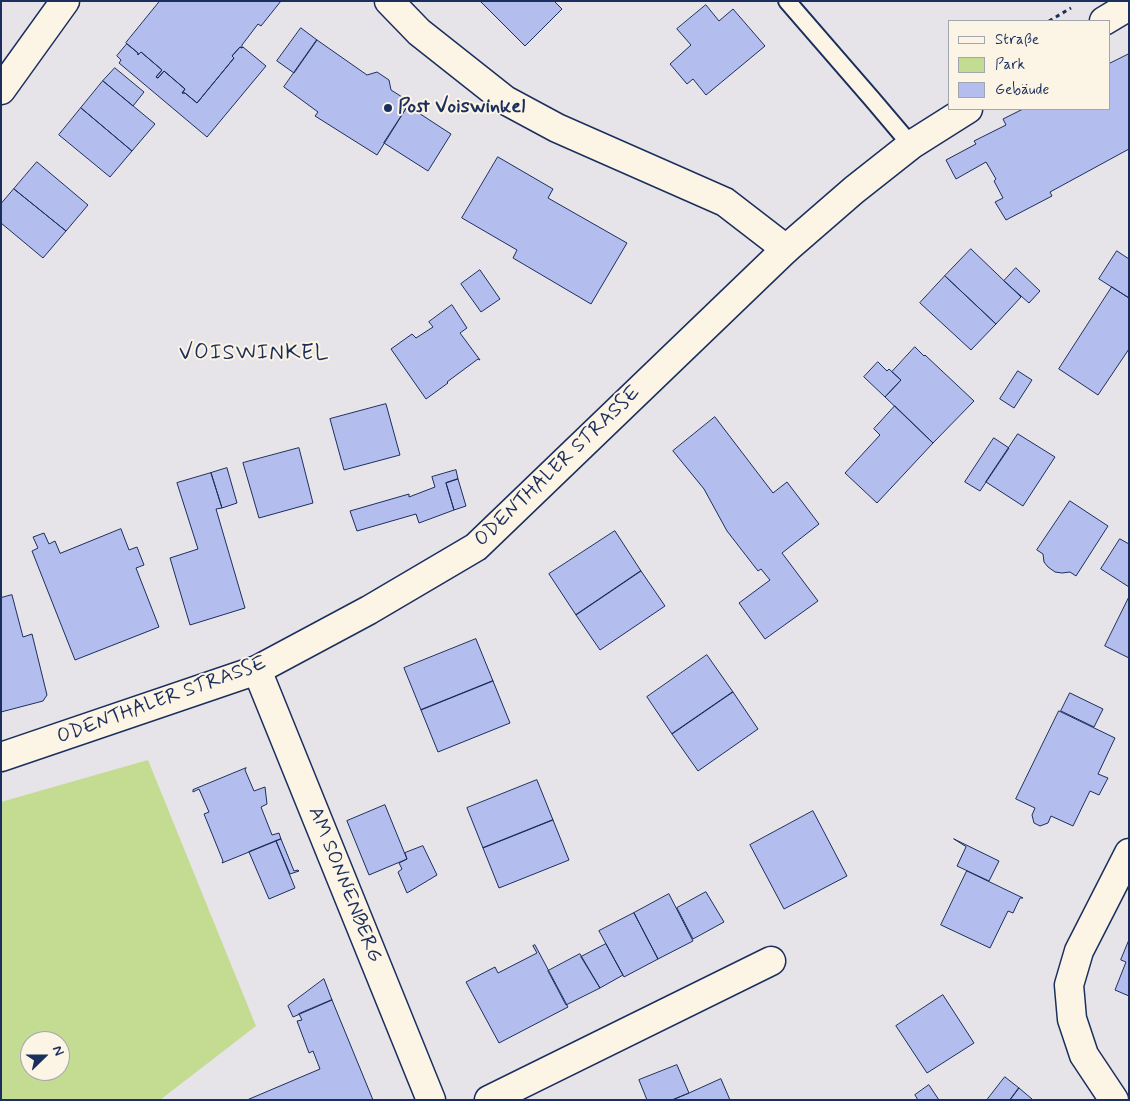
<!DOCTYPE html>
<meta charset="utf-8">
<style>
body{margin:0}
#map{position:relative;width:1130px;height:1101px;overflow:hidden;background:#e6e4e8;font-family:Mynerve,sans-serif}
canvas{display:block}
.frame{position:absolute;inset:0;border:2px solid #1b2f5e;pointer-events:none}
.legend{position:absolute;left:948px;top:20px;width:162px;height:90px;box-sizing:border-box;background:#fcf5e5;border:1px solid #a2a6af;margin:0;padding:6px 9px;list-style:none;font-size:15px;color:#1b2f5e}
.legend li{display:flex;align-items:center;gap:10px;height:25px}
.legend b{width:25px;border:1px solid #a2a6af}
.north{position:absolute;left:20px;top:1031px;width:50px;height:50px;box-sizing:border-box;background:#fcf5e5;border:1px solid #a2a6af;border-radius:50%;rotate:68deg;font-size:14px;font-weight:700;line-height:20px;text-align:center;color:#1b2f5e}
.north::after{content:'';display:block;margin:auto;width:18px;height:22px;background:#1b2f5e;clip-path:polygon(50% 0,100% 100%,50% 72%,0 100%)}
</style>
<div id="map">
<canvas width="1130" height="1101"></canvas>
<div class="frame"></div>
<ul class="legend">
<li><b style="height:6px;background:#fcf5e5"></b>Straße</li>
<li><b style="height:14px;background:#c4dc92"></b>Park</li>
<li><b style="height:14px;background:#b3bdee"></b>Gebäude</li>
</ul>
<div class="north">N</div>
</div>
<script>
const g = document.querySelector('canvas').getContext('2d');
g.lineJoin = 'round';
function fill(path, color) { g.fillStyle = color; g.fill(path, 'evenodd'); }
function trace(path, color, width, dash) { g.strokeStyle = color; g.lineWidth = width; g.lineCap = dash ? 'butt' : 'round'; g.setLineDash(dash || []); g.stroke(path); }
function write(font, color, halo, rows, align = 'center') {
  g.font = font + ' Mynerve,sans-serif'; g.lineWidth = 4; g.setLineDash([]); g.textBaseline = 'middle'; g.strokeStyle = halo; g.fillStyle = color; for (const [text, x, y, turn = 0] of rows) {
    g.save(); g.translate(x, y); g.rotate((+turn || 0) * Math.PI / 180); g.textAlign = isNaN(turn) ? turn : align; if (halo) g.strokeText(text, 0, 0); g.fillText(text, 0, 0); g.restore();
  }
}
fill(new Path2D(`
 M148 760 256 1026 160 1100H1V802ZM30 1041H60V1071H30Z`), '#c4dc92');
const building = new Path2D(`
 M160 1H281L261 26 258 24 242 45V48L240 47 232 56 234 58 197 103 185 93H182L185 89 164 71 158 78 156 77 162 70 141 52 138 55V53L126 43Z
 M482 1H554L562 9 525 46 481 2Z
 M706 5 719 21 733 9 765 46 706 95 693 79 687 84 670 64 691 45 677 29Z
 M301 28 317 40 294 73 277 61Z
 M317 40 367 75 377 72 389 80 391 90 410 102 377 155 315 116 318 112 284 87Z
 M127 44 138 53V55L141 52 162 70 156 77 158 78 164 71 185 89 182 93H185L197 103 234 58 232 56 240 47 242 48 243 47 266 66 207 137 119 63 121 60 117 56Z
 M1129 54V149L1050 192 1052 196 1006 220 995 202 1003 198 994 181 996 179 986 162 956 179 946 160 976 144 974 141 1006 125 1003 119 1023 109H1109V64Z
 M115 68 144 92 133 106 103 81Z
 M103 81 155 124 132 151 81 108Z
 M408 106 451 134 428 171 384 143Z
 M81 108 132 151 110 177 59 135Z
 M498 157 553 189 548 198 627 243 591 304 513 258 517 250 462 218Z
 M37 162 88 205 66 231 14 189Z
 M14 189 66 231 43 258 1 223V204Z
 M971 249 1021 297 996 324 945 276Z
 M1117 251 1129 259V298L1099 279Z
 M1016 268 1040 291 1029 303 1004 281Z
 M480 270 500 299 481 312 461 284Z
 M945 276 996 324 971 350 920 303Z
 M1112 287 1129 298V349L1098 395 1059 369Z
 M452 305 467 328 460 333 480 360 478 359 447 382 448 383 426 399 391 349 412 334 416 338 433 327 429 322Z
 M915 347 924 356 925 355 974 401 933 443 885 397 901 380 892 372Z
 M878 362 887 371 889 369 901 380 885 397 864 377Z
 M1018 371 1032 380 1014 408 1000 399Z
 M386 404 400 455 344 470 330 419Z
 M895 406 933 443 877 503 845 473 880 435 874 429Z
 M715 417 773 493 787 482 819 524 782 553 818 601 765 639 739 603 770 580 761 569 758 571 727 531 704 489 673 451Z
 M1018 434 1055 457 1023 506 986 482Z
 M994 438 1009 448 980 491 965 482Z
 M299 448 313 503 259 518 243 463Z
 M227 468 237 503 222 508 211 473Z
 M456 470 458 479 446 483 454 510 419 523 416 514 357 531 350 511 409 494V497L435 487 432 477Z
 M211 473 222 508 216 509 245 608 190 625 170 558 198 549 177 483Z
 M458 479 466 506 454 510 446 483Z
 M1070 501 1108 526 1076 576 1070 572 1062 573 1055 572 1048 567 1044 562 1043 554 1037 550Z
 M121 529 129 550 137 547 144 565 136 568 159 627 75 660 32 551 38 548 33 537 44 533 49 544 55 541 60 553Z
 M615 531 641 571 576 615 549 574Z
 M1120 539 1129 544V587L1101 569Z
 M641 571 665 606 600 650 576 615Z
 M12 595 23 637 32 634 47 695 43 701 1 712V598Z
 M1129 597V658L1105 646Z
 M476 639 493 681 421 710 404 668Z
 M707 655 733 692 672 734 647 697Z
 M493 681 510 723 438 752 421 710Z
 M733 692 758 729 698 771 672 734Z
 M1070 693 1103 709 1094 727 1061 711Z
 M1059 711 1115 738 1098 774 1108 778 1099 795 1090 791 1073 826 1051 816 1048 823 1040 826 1034 823 1032 815 1035 808 1016 799Z
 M246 768 245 770 254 791 265 787 267 804 261 807 272 835 279 833 281 839 222 863 223 861 204 814 209 812 199 789 193 792V790Z
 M537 780 553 820 483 848 467 808Z
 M385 805 407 859 369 875 347 821Z
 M813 811 847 876 784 909 750 845Z
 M553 820 569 860 499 888 483 848Z
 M281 839 294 871 298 870 299 871 290 874 276 841Z
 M954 839 999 861 989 881 957 866 966 847Z
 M276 841 295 888 269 899 249 852Z
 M423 846 437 875 407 893 398 872 402 869 399 863 407 859 405 853Z
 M967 871 1023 898H1020L1013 913 1008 911 990 948 941 925Z
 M706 892 724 922 693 939 677 908Z
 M669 894 693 941 658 959 634 913Z
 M634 913 658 959 624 977 599 931Z
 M1129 940V996L1115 990 1126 962 1121 960Z
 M606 944 623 975 600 988 581 957Z
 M535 945 568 1007 499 1043 466 982 495 967 498 973 537 953 533 946Z
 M580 954 600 988 566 1005 548 971Z
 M324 979 332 1000 293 1017 288 1006Z
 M943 995 974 1043 927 1073 896 1026Z
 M332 1000 373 1100H247L320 1069 313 1051 309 1053 297 1021 302 1020 299 1014Z
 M677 1065 689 1093 672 1100H647L639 1080Z
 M1005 1077 1019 1088 1010 1100H987Z
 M721 1079 730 1100H672L689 1093Z
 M929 1085 939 1100H918L915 1095Z
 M1019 1088 1032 1099V1100H1010Z`);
fill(building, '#b3bdee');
trace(building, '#1b2f5e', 1);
const lane = new Path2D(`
 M787 1 872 99 911 145`);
const street = new Path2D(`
 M389 1 419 32 505 100 557 128 725 202 786 249
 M1 90 65 1
 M257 670 431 1100
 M489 1100 771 961
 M1114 1100 1084 1055 1072 1019 1069 985 1079 951 1129 853`);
const secondary = new Path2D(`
 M1104 21 1129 6
 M1 757 257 670 369 610 476 547 786 249 854 190 911 145 968 109`);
trace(lane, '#1b2f5e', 20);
trace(street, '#1b2f5e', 31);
trace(secondary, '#1b2f5e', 31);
trace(new Path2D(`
 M1049 21 1071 8`), '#1b2f5e', 3, [4, 4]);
trace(lane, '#fcf5e5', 16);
trace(street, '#fcf5e5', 28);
trace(secondary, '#fcf5e5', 28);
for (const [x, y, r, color] of [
 [388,108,5,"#1b2f5e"]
]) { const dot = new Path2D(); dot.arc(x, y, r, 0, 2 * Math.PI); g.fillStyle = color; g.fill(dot); trace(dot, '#fcf5e5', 2); }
write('bold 20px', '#1b2f5e', '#fcf5e5', [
 ["Post Voiswinkel",398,108]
], 'left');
write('20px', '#1b2f5e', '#fcf5e5', [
 ["ODENTHALER STRASSE",558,467,-44],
 ["ODENTHALER STRASSE",162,701,-20],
 ["AM SONNENBERG",344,885,68]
]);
g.letterSpacing = '1px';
write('22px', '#1b2f5e', '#fcf5e5', [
 ["VOISWINKEL",254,354]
]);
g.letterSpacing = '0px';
</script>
